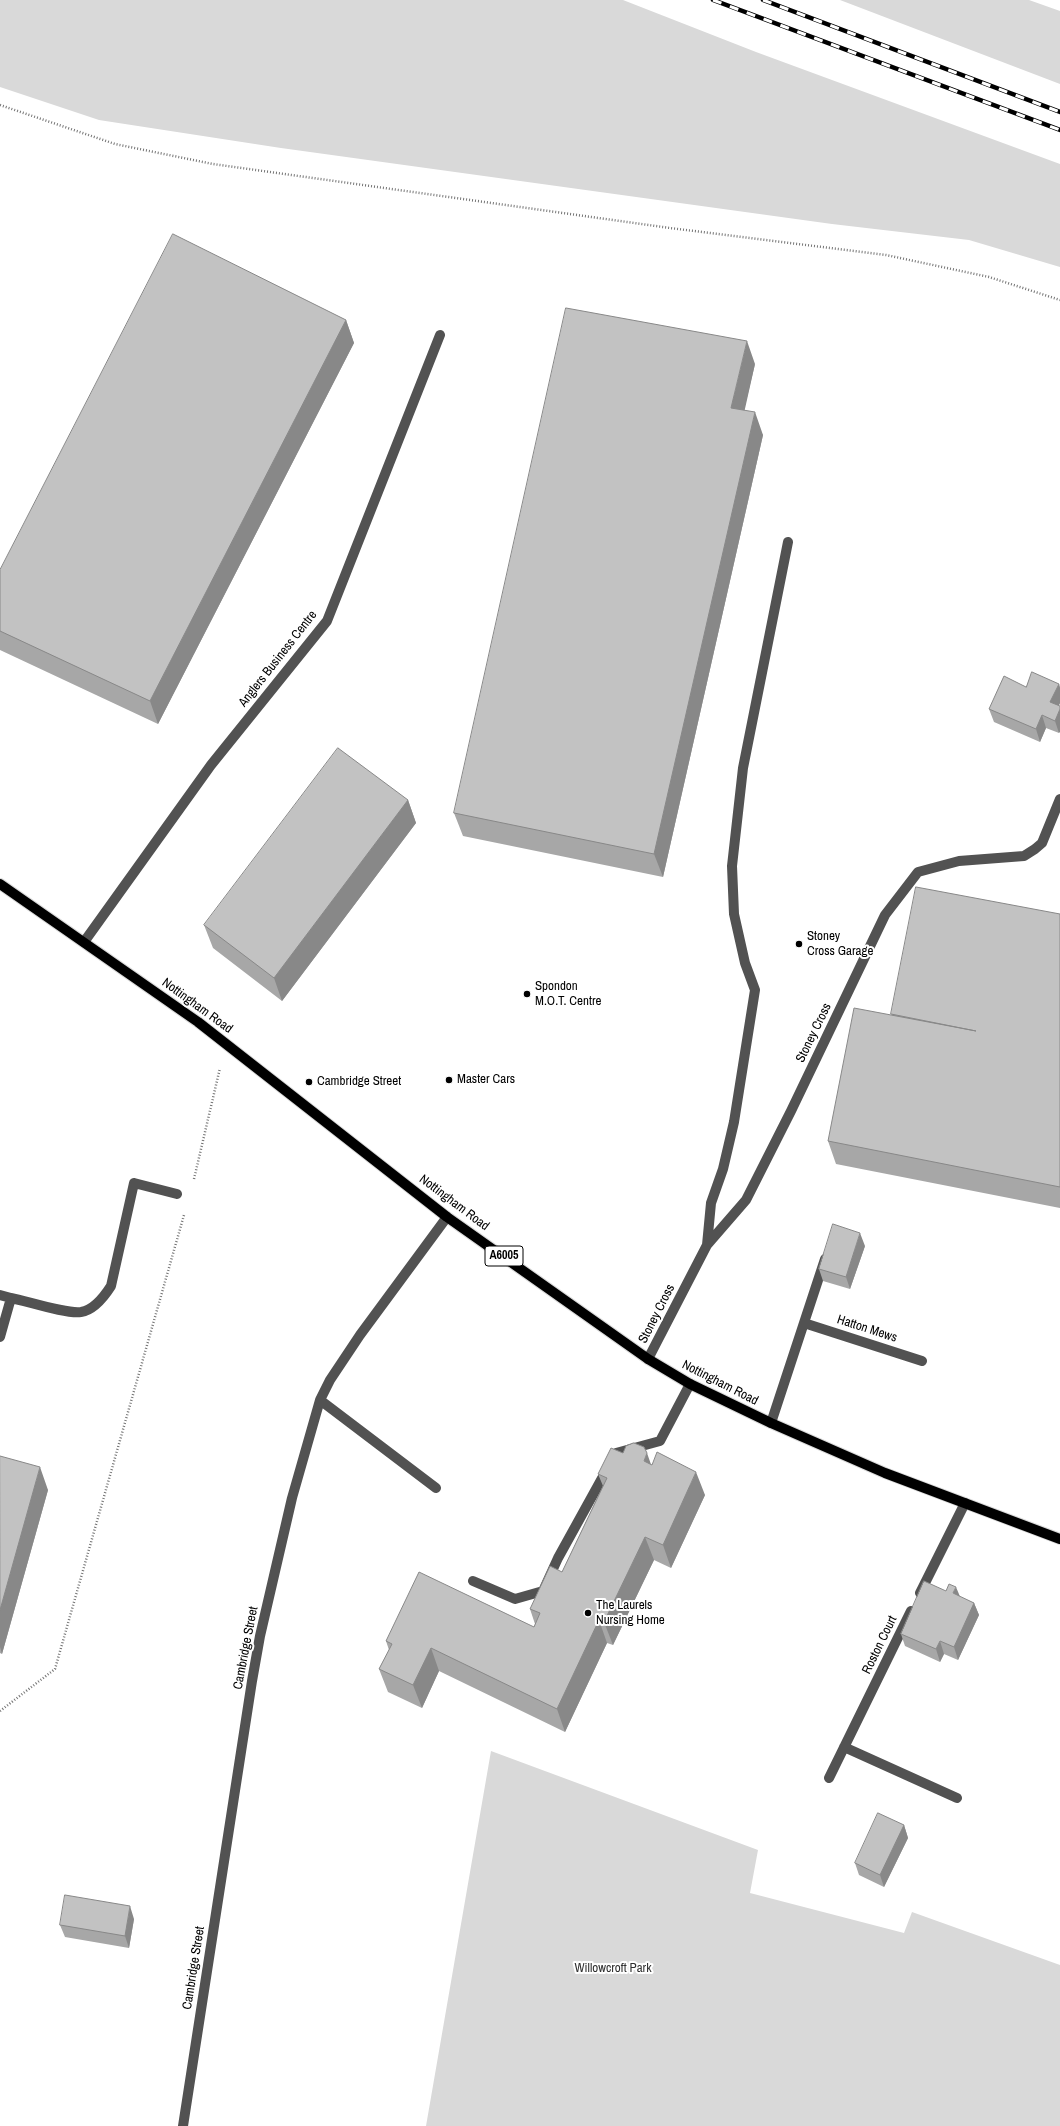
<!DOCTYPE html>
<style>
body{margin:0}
canvas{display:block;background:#fff}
</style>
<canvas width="1060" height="2126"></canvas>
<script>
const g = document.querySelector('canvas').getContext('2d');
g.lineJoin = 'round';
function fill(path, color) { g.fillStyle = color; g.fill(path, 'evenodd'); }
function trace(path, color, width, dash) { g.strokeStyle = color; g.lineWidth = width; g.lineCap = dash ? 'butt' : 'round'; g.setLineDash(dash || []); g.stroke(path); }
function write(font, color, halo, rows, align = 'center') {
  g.font = font + ' "Archivo Narrow",sans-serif'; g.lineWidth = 4; g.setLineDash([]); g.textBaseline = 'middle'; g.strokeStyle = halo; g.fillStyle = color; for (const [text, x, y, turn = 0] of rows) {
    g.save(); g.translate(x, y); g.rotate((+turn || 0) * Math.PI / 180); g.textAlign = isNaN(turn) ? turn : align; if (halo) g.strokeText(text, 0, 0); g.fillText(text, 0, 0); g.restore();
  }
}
fill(new Path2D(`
 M0 0H623L756 52 1060 164V267L969 240 832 224 281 148 99 120 0 87Z
 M840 0H1029L1060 11V84Z
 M491 1751 758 1850 750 1893 904 1933 912 1912 1060 1965V2126H426Z`), '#d9d9d9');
const major = new Path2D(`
 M0 884 198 1022 447 1217 648 1359 690 1384 771 1423 885 1473 1060 1539`);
trace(major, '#dbdbdb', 12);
trace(new Path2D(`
 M0 105 115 144 213 164 670 228 886 255 989 277 1060 300
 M194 1179 220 1068
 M0 1711 55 1669 184 1215`), '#747474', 2.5, [1, 2]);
trace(new Path2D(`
 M84 942 211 765 327 621 440 335
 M707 1245 711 1203 723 1169 734 1122 755 990 745 963 734 914 732 866 743 768 788 542
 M0 1295 11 1298 0 1337
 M11 1298C27 1301 65 1314 81 1312 94 1310 104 1297 111 1286L134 1183 177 1194
 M804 1323 922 1361
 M648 1359 707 1245 746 1200 791 1111 885 915 918 872 959 861 1024 856 1035 849 1042 843 1060 799
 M320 1400 436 1488
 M771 1423 825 1259
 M473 1581 515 1599 543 1591 558 1558 616 1453 660 1441 690 1384
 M920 1593 965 1503
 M844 1747 957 1798
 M829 1778 911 1611
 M183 2126 252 1681 260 1636 292 1498 320 1400 330 1380 360 1335 447 1217`), '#525252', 10);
trace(major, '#000', 10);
const rail = new Path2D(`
 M713 0 1060 130
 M763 0 1060 112`);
trace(rail, '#000', 4.5);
trace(rail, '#fff', 3, [9]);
fill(new Path2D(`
 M346 320 354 343 158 724 0 650V570Z
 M755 364 744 410 763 435 663 877 463 836 454 813Z
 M1059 684 1060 688V703L1059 705V733L1046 728 1040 742 994 722 989 709 1026 687Z
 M408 800 416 823 282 1001 213 948 204 925Z
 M1060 914V1208L836 1164 828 1141 892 1015 891 1014Z
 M865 1246 850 1289 823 1281 819 1269Z
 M623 1453 651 1465 705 1495 671 1568 654 1560 613 1645 607 1643 565 1732 439 1671 422 1708 388 1692 379 1669 389 1650 386 1641 534 1627 535 1624 530 1609 562 1572 603 1486 598 1474Z
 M0 1456 48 1490 2 1654 0 1653Z
 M946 1591 974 1603 979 1615 958 1660 944 1654 940 1662 905 1646 901 1634Z
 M904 1825 908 1838 884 1887 859 1875 855 1863Z
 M134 1919 129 1948 65 1937 60 1925Z`), '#a7a7a7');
fill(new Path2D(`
 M346 320 354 343 158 724 150 701Z
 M747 341 755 364 740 431 731 408Z
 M755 412 763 435 663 877 654 854Z
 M1059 684 1060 688V703L1055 714 1050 702Z
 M1060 709V732L1059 733 1055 721Z
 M1042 715 1046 728 1040 742 1036 729Z
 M408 800 416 823 282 1001 274 978Z
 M860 1233 865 1246 850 1289 846 1277Z
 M647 1453 655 1476 644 1461Z
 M40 1467 48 1490 2 1654 0 1647V1610Z
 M696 1472 705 1495 671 1568 663 1545Z
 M645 1537 654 1560 613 1645 604 1622Z
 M956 1587 961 1599 953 1593Z
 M974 1603 979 1615 958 1660 954 1647Z
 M599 1620 607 1643 565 1732 557 1709Z
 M940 1641 944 1654 940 1662 936 1649Z
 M431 1648 439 1671 422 1708 413 1685Z
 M904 1825 908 1838 884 1887 880 1875Z
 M130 1906 134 1919 129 1948 125 1936Z`), '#888');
const building = new Path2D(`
 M173 234 346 320 150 701 0 631V570Z
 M566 308 747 341 731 408 755 412 654 854 454 813Z
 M1032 672 1059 684 1050 702 1060 706V709L1055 721 1042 715 1036 729 989 709 1004 676 1026 687Z
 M338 748 408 800 274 978 204 925Z
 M916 887 1060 914V1187L828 1141 854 1008 976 1031 891 1014Z
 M833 1224 860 1233 846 1277 819 1269Z
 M634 1443 644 1447 647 1453 644 1461 652 1465 657 1452 696 1472 663 1545 645 1537 604 1622 599 1620 557 1709 431 1648 413 1685 379 1669 392 1644 386 1641 419 1572 534 1627 540 1613 530 1609 550 1566 562 1572 607 1478 598 1474 611 1448 623 1453 626 1446Z
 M0 1456 40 1467 0 1610Z
 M924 1581 946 1591 949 1584 956 1587 953 1593 974 1603 954 1647 940 1641 936 1649 901 1634Z
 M878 1813 904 1825 880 1875 855 1863Z
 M65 1895 130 1906 125 1936 60 1925Z`);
fill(building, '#c2c2c2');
trace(building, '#888', 1);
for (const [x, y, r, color] of [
 [799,944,4,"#000"],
 [527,994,4,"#000"],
 [449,1080,4,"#000"],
 [309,1082,4,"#000"],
 [588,1613,4,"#000"]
]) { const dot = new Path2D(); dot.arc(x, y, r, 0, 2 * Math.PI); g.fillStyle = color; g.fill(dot); trace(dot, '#fff', 1.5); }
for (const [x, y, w] of [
 [504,1256,38]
]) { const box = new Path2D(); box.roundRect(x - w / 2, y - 10, w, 20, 3); g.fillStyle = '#fff'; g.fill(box); trace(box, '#000', 1); }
write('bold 12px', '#000', null, [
 ["A6005",504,1256]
]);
write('13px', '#000', '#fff', [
 ["Anglers Business Centre",278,659,-52],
 ["Nottingham Road",197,1006,36],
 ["Stoney Cross",814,1033,-64],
 ["Nottingham Road",454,1203,37],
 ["Stoney Cross",657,1314,-63],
 ["Hatton Mews",867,1329,18],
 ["Nottingham Road",720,1383,27],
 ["Roston Court",880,1645,-64],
 ["Cambridge Street",246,1648,-79],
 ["Cambridge Street",194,1968,-81]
]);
write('13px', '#000', '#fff', [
 ["Stoney",807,937],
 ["Cross Garage",807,952],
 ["Spondon",535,987],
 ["M.O.T. Centre",535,1002],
 ["Master Cars",457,1080],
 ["Cambridge Street",317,1082],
 ["The Laurels",596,1606],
 ["Nursing Home",596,1621]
], 'left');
write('13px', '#303030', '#fff', [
 ["Willowcroft Park",613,1969]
]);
</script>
